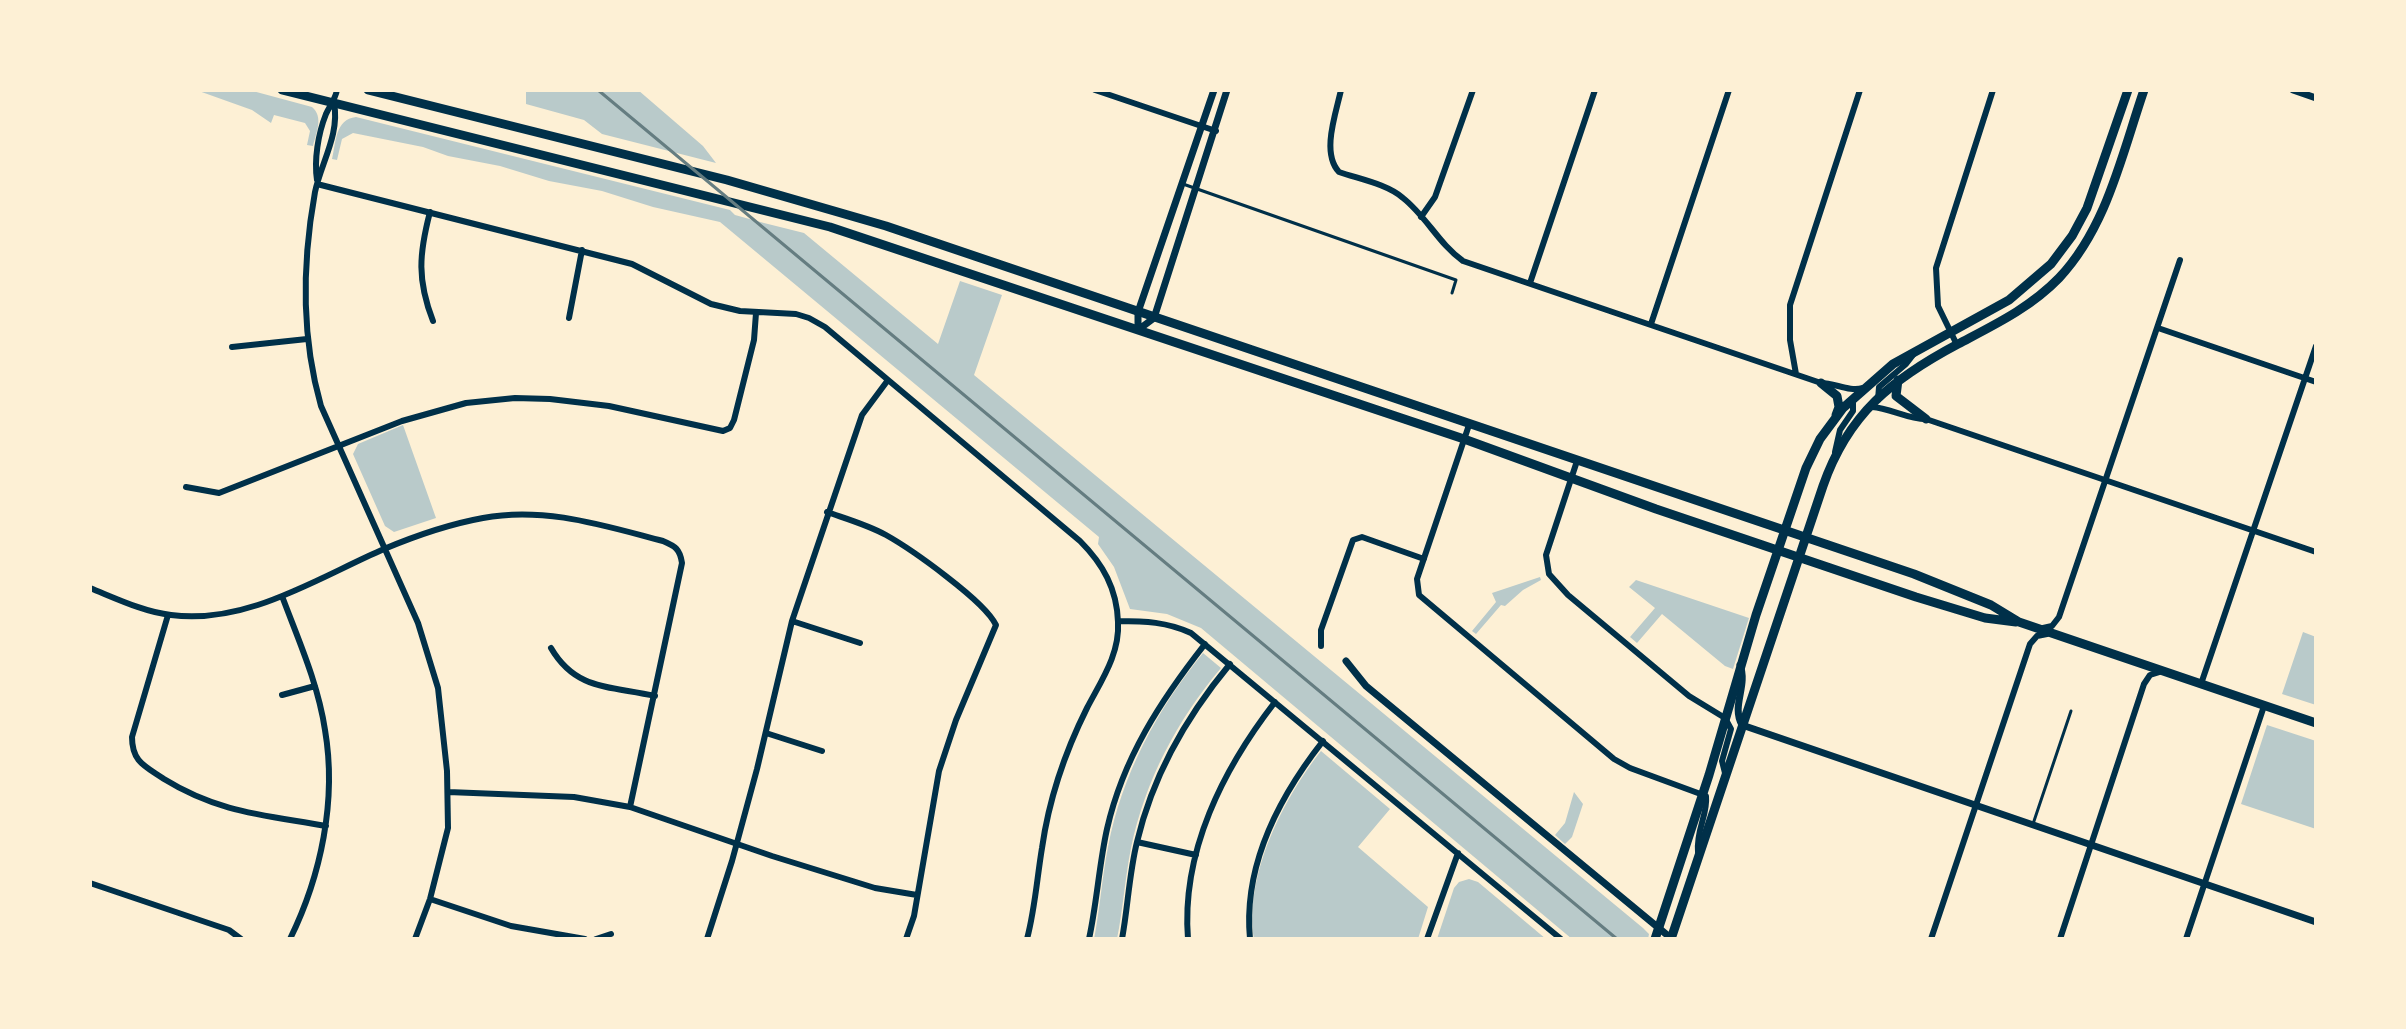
<!DOCTYPE html>
<style>
body{margin:0}
#map{position:relative;width:2406px;height:1029px;overflow:hidden;background:#fdf0d5;font-family:"Golos Text",sans-serif}
canvas{display:block}
.frame{position:absolute;inset:0;border:92px solid #fdf0d5;pointer-events:none}
</style>
<div id="map">
<canvas width="2406" height="1029"></canvas>
<div class="frame"></div>
</div>
<script>
const g = document.querySelector('canvas').getContext('2d');
g.lineJoin = 'round';
function fill(path, color) { g.fillStyle = color; g.fill(path, 'evenodd'); }
function trace(path, color, width, dash) { g.strokeStyle = color; g.lineWidth = width; g.lineCap = dash ? 'butt' : 'round'; g.setLineDash(dash || []); g.stroke(path); }
fill(new Path2D(`
 M196 90H249L312 107C324 117 316 133 313 146L307 145 310 131 305 123 274 115 271 123 252 110Z
 M526 90H638L703 146 716 163 602 134 584 120 526 104Z
 M356 117 730 210 735 215 764 223 804 233 938 344 960 281 1002 295 974 375 1643 928 1649 934 1648 939H1572L1201 628 1167 614 1130 609 1114 567 1098 544 1099 537 720 222 653 207 602 191 549 181 500 166 448 156 423 147 353 133 342 139 337 160 332 159C336 143 335 119 356 117Z
 M403 425 436 518 394 532 385 526 353 454 358 444Z
 M1540 577 1541 580 1523 590 1505 606 1501 605 1476 634 1472 631 1496 602 1492 593Z
 M1636 580 1749 618 1733 669 1725 666 1662 614 1637 643 1630 637 1655 608 1629 587Z
 M2303 632 2316 637V705L2282 694Z
 M1203 653 1221 668C1177 720 1145 781 1131 848 1125 878 1123 909 1117 939H1094C1100 908 1102 877 1108 847 1122 774 1157 710 1203 653Z
 M2267 725 2316 741V829L2241 804Z
 M1321 751 1390 809 1358 847 1428 907 1418 939H1254C1244 876 1283 799 1321 751Z
 M1574 792 1583 804 1572 837 1565 844 1555 835 1565 823Z
 M1469 879 1478 882 1546 939H1437L1454 888 1459 882Z`), '#b9caca');
trace(new Path2D(`
 M1183 184 1456 280 1452 293
 M2033 824 2071 711`), '#003049', 3);
trace(new Path2D(`
 M1095 90 1216 131
 M1341 90C1336 113 1321 153 1339 172 1359 179 1387 184 1403 198 1426 216 1439 244 1463 261L1821 383C1835 383 1849 392 1863 388
 M334 103C340 134 321 163 315 192 302 264 301 336 321 406L418 623 438 688 447 771 448 828 430 899 415 939
 M317 180C314 160 318 134 326 114 330 105 335 100 337 90
 M317 184 632 264 711 304 740 311 796 314 809 318 825 327 1080 541C1103 564 1117 589 1118 622 1120 654 1101 681 1087 708 1065 752 1049 799 1042 848 1037 878 1035 909 1027 939
 M430 212C419 254 417 280 433 321
 M1421 217 1435 197 1473 90
 M1530 283 1595 90
 M569 318 582 250
 M1651 324 1729 90
 M2158 328 2316 382
 M1957 345 1938 306 1936 268 1993 90
 M232 347 307 339
 M1796 374 1790 340V305L1860 90
 M1878 400 1879 387 1906 364 1913 355
 M1872 407C1890 408 1907 419 1926 419L2316 552
 M1469 425 1417 579 1419 595 1614 759 1630 768 1706 796C1708 815 1696 829 1698 852
 M1835 452 1840 430 1853 411V400
 M1577 461 1546 555 1549 574 1568 595 1689 696 1725 718 1731 729 1722 761 1725 773
 M186 487 219 493 402 421 466 403 515 398 550 399 609 406 723 431 730 428 734 420 754 340 756 313
 M827 512C847 519 868 525 886 535 911 549 985 601 996 625L956 720 939 771 914 916 906 939
 M90 588C115 598 144 612 171 615 247 625 317 578 384 549 415 536 450 524 483 518 544 506 605 526 663 541 675 546 680 549 682 563L630 807
 M282 596C298 639 318 683 325 730 337 800 321 876 290 939
 M168 615 132 737C132 762 145 766 164 779 219 813 265 815 326 826
 M792 621 860 643
 M1118 621C1145 621 1167 622 1191 633L1561 939
 M2043 628 2052 626 2059 617 2180 260
 M1321 646V630L1353 540 1362 537 1424 559
 M551 648C576 691 611 686 655 696
 M2201 684 2316 346
 M282 695 315 686
 M766 733 822 751
 M448 792 574 797 630 807 772 856 875 888 917 895
 M1137 842 1196 855
 M90 883 229 930 241 939
 M430 899 511 926 585 939
 M596 939 611 934
 M707 939 732 861 757 769 792 621 862 415 888 380
 M1089 939C1097 902 1099 865 1107 829 1123 758 1161 700 1205 644
 M1122 939C1128 907 1129 874 1137 842 1153 774 1186 717 1230 664
 M1188 939C1181 852 1223 769 1275 702
 M1250 939C1243 866 1279 797 1323 741
 M1427 939 1458 853
 M1931 939 2030 644 2037 636 2047 634
 M2060 939 2144 684 2150 675 2163 671
 M2186 939 2264 706`), '#003049', 6);
trace(new Path2D(`
 M2293 90 2316 98
 M1138 330 1154 318 1227 90
 M1138 330V312L1214 90
 M1346 661 1366 686 1672 939
 M1740 665C1748 686 1731 706 1742 725L2316 922`), '#003049', 7);
trace(new Path2D(`
 M282 90 830 227 1464 439 1656 509 1916 597 1985 618 2016 622
 M368 90 727 180 886 226 1914 574 1991 605 2019 622 2316 723
 M1898 380 1896 396 1926 419
 M1821 383 1837 396 1839 407 1836 415
 M1655 939 1709 775 1756 615 1806 468 1820 439 1843 408 1893 364 2009 300 2051 264 2072 236 2087 208 2128 90
 M1671 939 1823 486C1848 414 1892 379 1958 344 1994 325 2030 308 2059 278 2107 227 2122 154 2144 90`), '#003049', 9);
trace(new Path2D(`
 M598 90 1617 939`), '#657d81', 3);
</script>
